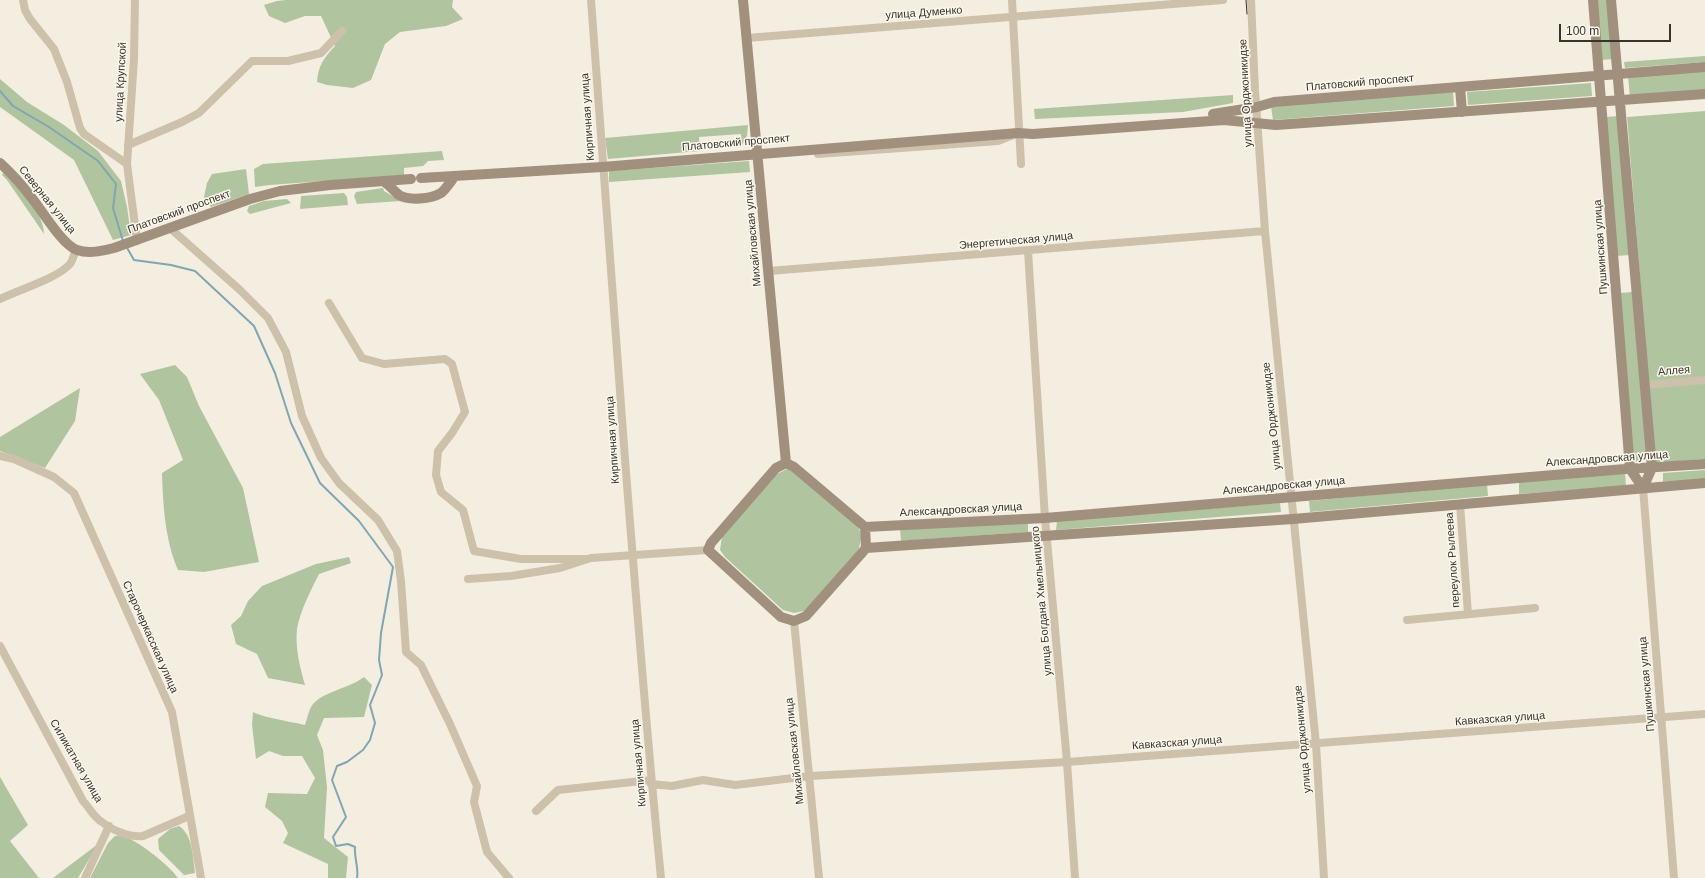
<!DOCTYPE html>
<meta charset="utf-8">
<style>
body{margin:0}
#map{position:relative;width:1705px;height:878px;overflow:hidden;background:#f4eee0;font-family:Helvetica,sans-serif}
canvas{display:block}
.scale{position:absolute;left:1559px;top:24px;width:112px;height:18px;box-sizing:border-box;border:2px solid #3a332b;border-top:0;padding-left:5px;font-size:12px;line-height:14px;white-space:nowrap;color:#3a332b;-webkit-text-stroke:3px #fbf7ed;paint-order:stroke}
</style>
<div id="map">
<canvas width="1705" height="878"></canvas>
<div class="scale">100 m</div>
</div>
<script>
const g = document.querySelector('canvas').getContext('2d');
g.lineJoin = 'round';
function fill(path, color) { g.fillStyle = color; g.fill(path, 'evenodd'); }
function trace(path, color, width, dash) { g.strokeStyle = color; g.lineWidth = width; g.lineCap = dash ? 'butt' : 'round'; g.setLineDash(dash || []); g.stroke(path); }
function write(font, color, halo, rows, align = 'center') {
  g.font = font + ' Helvetica,sans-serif'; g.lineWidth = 3; g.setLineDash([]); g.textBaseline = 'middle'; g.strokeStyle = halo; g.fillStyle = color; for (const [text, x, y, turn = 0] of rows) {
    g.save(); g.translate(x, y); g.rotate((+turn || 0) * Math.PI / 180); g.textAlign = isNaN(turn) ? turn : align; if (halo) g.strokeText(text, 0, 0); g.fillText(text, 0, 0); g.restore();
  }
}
fill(new Path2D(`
 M286 0H453L452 7 463 19 446 26 400 32 385 44 371 80 353 88 327 85 317 82C318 65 324 58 335 46L321 16H305L285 23 269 16 264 5 277 1Z
 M1597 0H1609L1614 59 1601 60Z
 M1705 56V62L1625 68 1624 62Z
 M1705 70V92L1630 98 1628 76Z
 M0 79 27 102 64 125 98 151 121 181 127 207 131 235 113 240 74 160 0 107Z
 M1591 83 1592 96 1468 105 1467 92Z
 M1453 92 1454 106 1273 120 1271 106Z
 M1233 95V103L1183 112 1035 119 1034 109Z
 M1705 111V459L1655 463 1627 117Z
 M1618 116 1630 255 1616 256 1606 117Z
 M748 125 747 136 741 147V134L699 137 700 151 608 159 605 138Z
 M442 151 444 160 428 161 423 166 404 168V175L270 185 255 187 254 169 263 164Z
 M749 161 750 172 609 182V171Z
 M246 169 249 194 211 207 204 197 207 183 212 174Z
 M4 172C18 187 44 212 44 234L7 180 2 175Z
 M383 188 384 191 401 201 357 204 354 196 356 192Z
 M344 193 347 197 348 205 300 209 301 196Z
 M287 199 291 203 250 214 247 211 249 206 264 201Z
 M1632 292 1647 460 1632 462 1620 293Z
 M175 365 187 377 199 406 243 488 259 562 204 572 178 570C165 540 163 505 162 473L183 460 159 400 140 374Z
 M80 388 75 421 45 468 0 451V437Z
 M787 469 796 473 857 525C863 535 861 541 858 551L804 611 794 613 783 610 725 557 720 550 722 536 777 474Z
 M1705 470V479L1663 482V473Z
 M1625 472 1626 486 1519 494V481Z
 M1487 484 1488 496 1310 512 1309 501Z
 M1280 503 1281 512 1056 530 1057 521Z
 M1028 522V532L901 541 900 528Z
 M349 557 351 563 319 574C311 590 300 611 297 629 295 648 300 667 305 685L268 678 257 654 236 644 231 625 241 616 248 601 262 586 316 564Z
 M364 677 372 685 364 717 324 718 317 735 323 750 327 787 324 838 348 857 346 878H328V864L283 843 288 833 282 821 265 807 268 793 307 794 315 778 302 756H283L269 751 256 759 252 725 253 712C261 717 293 722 305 725 307 719 309 709 313 704 325 691 350 688 364 677Z
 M0 777 28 825 10 841 39 878H0Z
 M179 826C193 835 193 858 195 873L184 875 159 850 158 839 170 829Z
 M121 835C137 840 168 864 178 878H90L108 843 115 836Z
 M98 844 78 878H53Z`), '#b1c4a0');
trace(new Path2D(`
 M0 91 13 106 49 127 98 161 116 184 113 208 123 241
 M126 246 134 260 171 265 195 271 254 326 275 373 291 423 320 483 359 521 393 567 381 633 379 660 382 675 370 705 375 723 370 740 363 750 347 762 337 766 332 780 346 817 333 837 336 846 348 844 355 847C354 859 359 867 357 878`), '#7fa6b2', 2);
trace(new Path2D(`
 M23 0 25 10 30 19 54 49 67 82 80 128 84 134 127 164
 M135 0 134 59 127 164 137 241
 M591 0C601 153 613 306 625 459 636 599 647 739 661 878
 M1012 0 1021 164
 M1251 0 1255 90 1265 231 1316 744 1324 878
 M747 38 1223 0
 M128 145 182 122 199 113 252 61H288L321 53 342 31
 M818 154 998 141 1013 135
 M171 229 240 290 268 318 286 352 302 416 321 458 339 483 378 520 397 551 401 581 406 652 421 665 450 724 477 786 474 802 487 852 509 878
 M1028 251 1045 518 1067 762 1075 878
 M769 271 1265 231
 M0 299C18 290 58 278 70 264 73 260 74 254 76 250
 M329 303 362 358 384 364 445 359 452 364 465 412 452 433 438 451 436 475 441 492 463 510 474 551 521 559H587
 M1645 385 1705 380
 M0 456 14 459 54 477 74 493 172 712 201 878
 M1643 488 1674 878
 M1460 504 1468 614
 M468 579 511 576 560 568 591 558 708 550
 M1407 620 1535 608
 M794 621 819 878
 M0 646 83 801C89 807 94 818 102 822 112 830 130 838 143 836L189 816
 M651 784 672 786 703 780 735 785 810 776 1067 762 1705 714
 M536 811 558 790 651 780
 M85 878 109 826`), '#cdc1ab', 8);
trace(new Path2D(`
 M743 0 786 463
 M1593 0 1630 469 1643 488
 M1611 0 1652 468 1643 488
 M1460 87 1462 112
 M1213 114 1257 107 1274 102 1705 67
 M0 163C11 173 22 185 31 197 42 210 62 245 77 250 89 254 102 251 114 248L250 199 280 191 330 185 411 179
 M421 178 602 167 1018 133 1033 134 1224 120 1276 125 1705 94
 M383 181C391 186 394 191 399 195 409 201 431 199 441 193 446 189 451 181 455 176
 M786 463 794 467 865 527 866 548 861 554 806 616 794 621 781 617 708 550 711 543 776 468Z
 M865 527 1045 518 1625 469 1705 464
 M866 548 1293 519 1705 483`), '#a1907d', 10);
trace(new Path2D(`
 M1246 0 1247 14`), '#3a332b', 1);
write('11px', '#3a332b', '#fbf7ed', [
 ["улица Думенко",924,13,-4],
 ["улица Крупской",121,82,-87],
 ["Платовский проспект",1360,83,-5],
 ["улица Орджоникидзе",1246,93,-93],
 ["Кирпичная улица",588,117,-94],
 ["Платовский проспект",736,143,-5],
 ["Северная улица",47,200,51],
 ["Платовский проспект",179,212,-20],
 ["Михайловская улица",753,233,-95],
 ["Энергетическая улица",1016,241,-5],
 ["Пушкинская улица",1601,247,-94],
 ["Аллея",1674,371,-4],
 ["улица Орджоникидзе",1272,416,-96],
 ["Кирпичная улица",613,440,-94],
 ["Александровская улица",1607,459,-4],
 ["Александровская улица",1284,486,-5],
 ["Александровская улица",961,510,-3],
 ["переулок Рылеева",1453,560,-94],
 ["улица Богдана Хмельницкого",1042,601,-95],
 ["Старочеркасская улица",150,637,66],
 ["Пушкинская улица",1647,684,-95],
 ["Кавказская улица",1500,719,-4],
 ["улица Орджоникидзе",1303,739,-95],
 ["Кавказская улица",1177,743,-4],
 ["Михайловская улица",795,751,-96],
 ["Силикатная улица",76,761,60],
 ["Кирпичная улица",639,763,-95]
]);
</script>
